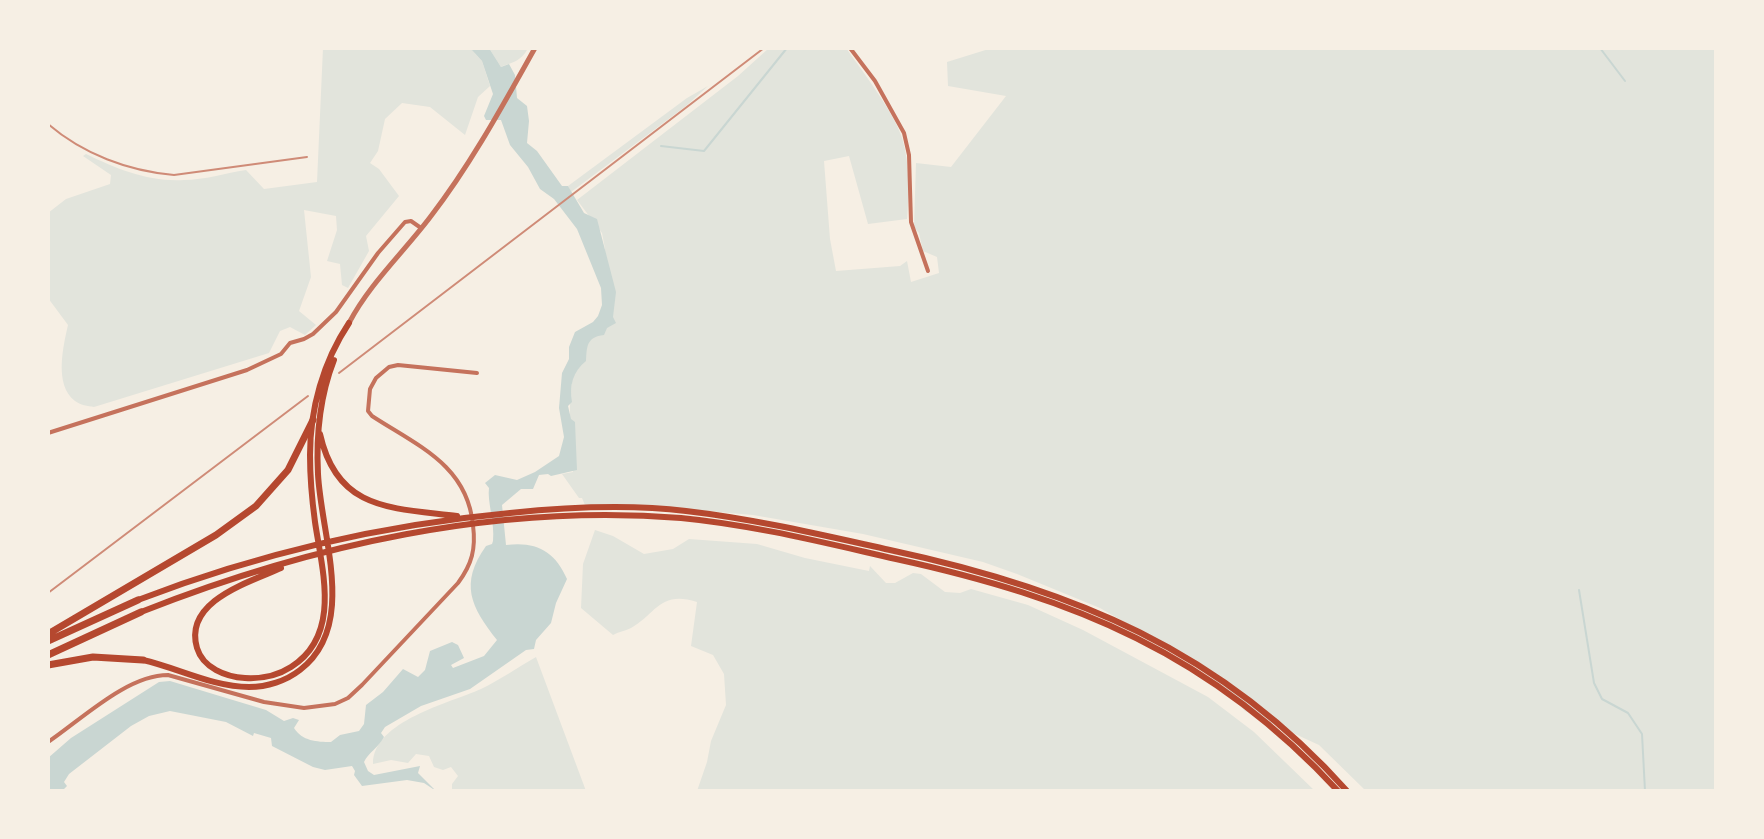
<!DOCTYPE html>
<style>
body{margin:0}
#map{position:relative;width:1764px;height:839px;overflow:hidden;background:#f6efe4;font-family:"IBM Plex Serif",serif}
canvas{display:block}
.frame{position:absolute;inset:0;border:50px solid #f6efe4;pointer-events:none}
</style>
<div id="map">
<canvas width="1764" height="839"></canvas>
<div class="frame"></div>
</div>
<script>
const g = document.querySelector('canvas').getContext('2d');
g.lineJoin = 'round';
function fill(path, color) { g.fillStyle = color; g.fill(path, 'evenodd'); }
function trace(path, color, width, dash) { g.strokeStyle = color; g.lineWidth = width; g.lineCap = dash ? 'butt' : 'round'; g.setLineDash(dash || []); g.stroke(path); }
fill(new Path2D(`
 M323 48H470L482 61 490 86 478 97 465 135 430 107 402 103 385 119 378 151 370 163 379 169 399 196 366 236 369 251 348 288 342 285 340 264 327 261 337 230 336 216 304 210 311 277 299 311 316 325 305 335 290 327 280 331 269 353 94 407C88 406 80 405 75 401 54 385 63 347 68 325L48 298V213L66 199 110 184 111 175 83 156 86 154C117 169 148 182 184 180 204 180 226 173 246 170L264 189 317 182Z
 M489 48H528C521 62 512 62 501 67Z
 M769 48H846C862 71 894 112 902 138 910 163 909 194 907 219L868 224 849 156 824 161 830 239 836 271 900 266 907 261 911 282 939 273 937 257 923 251 919 233 914 227 916 163 951 167 1006 96 948 86 947 62 992 48H1716V791H1366L1319 745 1245 711 1206 672 1142 632 1100 608 1017 574 983 562 863 534 753 515 660 507 585 505 582 498H579L562 474 573 472C571 429 564 387 582 347 586 338 597 331 604 324L605 249 602 233 577 200 738 76Z
 M708 86 686 106 571 192 568 186 687 98Z
 M595 530 613 536 644 554 673 549 689 539 757 544 805 558 864 570 869 571 870 566 886 583H895L913 573 921 574 945 592 960 593 971 589 1028 605 1083 630 1208 697 1254 732 1315 791H697L707 762 711 741 726 705 724 674 713 655 691 646 697 602C660 590 656 614 631 628 625 631 618 632 613 635L581 608 583 564Z
 M536 657 586 791H452V784L458 776 451 767 443 770 434 767 429 756 416 754 408 763 391 760 373 764C373 721 450 703 481 689 500 680 518 667 536 657Z`), '#e2e4dc');
fill(new Path2D(`
 M470 48H489L501 67 509 64 515 75 517 98 527 106 529 121 527 143 537 151 562 186H568L584 213 597 219 616 292 613 317 616 323 607 328 604 335C586 337 587 347 586 361 573 371 569 386 572 402L568 406 571 419 575 422 577 470 551 476 548 474 539 475 533 489H521L502 505 506 545C536 541 555 551 567 579L556 603 551 623 536 640 534 649 526 650 470 689 421 706 385 727 381 733 384 737C379 747 368 753 364 762L368 771 374 775 420 766 418 773 436 791 424 783 407 780 362 786 354 775 355 771 352 766 325 770 313 767 272 746 271 738 254 733 253 736 226 722 170 711 149 716 131 726 69 774 64 782 67 786 62 791H48V758L71 738 159 682 170 681 266 710 284 721 293 718 299 720 294 728C302 741 317 742 331 742L340 735 359 731 364 724 366 705 383 692 403 669 418 677 425 670 430 651 452 642 458 645 464 658 451 665 453 668 484 656 497 640C471 607 459 584 486 546L492 544 493 541C495 523 487 501 489 488L485 483 495 475 517 480 535 472 559 456 564 437 559 408 562 373 569 359V347L575 332 593 322 598 316 602 305 601 288 577 229 554 199 540 189 528 167 510 145 501 120H486L484 116 493 94 482 61Z`), '#c9d6d2');
trace(new Path2D(`
 M1600 48 1625 81
 M661 146 704 151 787 48
 M1579 590 1594 683 1602 699 1628 713 1642 734 1645 791`), '#c9d6d2', 2);
trace(new Path2D(`
 M850 48 875 81 904 133 909 155 911 222 928 271
 M48 433 247 370 281 354 290 343 304 339 313 334 336 312 378 253 405 222 411 221 421 228
 M48 742C82 719 127 675 168 675L264 702 304 708 335 704 348 698 362 685 458 583C472 564 476 549 473 525 467 465 418 446 372 416L368 411 370 389 376 378 389 367 398 365 477 373`), '#c5725c', 4);
trace(new Path2D(`
 M349 323C370 283 404 252 431 216 471 164 503 105 535 48`), '#c5725c', 5);
trace(new Path2D(`
 M320 434C337 511 392 508 457 516
 M281 568C250 582 183 601 197 648 203 668 226 677 245 678 262 679 277 676 291 667 342 635 322 570 315 522 312 500 310 478 310 455 310 409 323 362 349 323
 M138 600C260 553 380 525 510 513 568 507 629 504 686 511 755 519 822 535 890 550 1072 589 1221 650 1347 791
 M141 612C310 545 498 503 681 518 754 525 825 543 896 559 1074 598 1212 654 1338 791
 M143 660C178 668 213 687 249 687 267 687 286 681 300 670 358 626 321 536 318 474 316 436 320 396 334 360`), '#b5482f', 6);
trace(new Path2D(`
 M48 634 216 535 256 506 288 470 313 420
 M48 641 138 600
 M48 655 141 612
 M48 665 93 657 143 660`), '#b5482f', 7);
trace(new Path2D(`
 M48 124C83 154 128 171 174 175L307 157
 M339 373 764 48
 M48 593 308 396`), '#cf8b77', 2);
</script>
